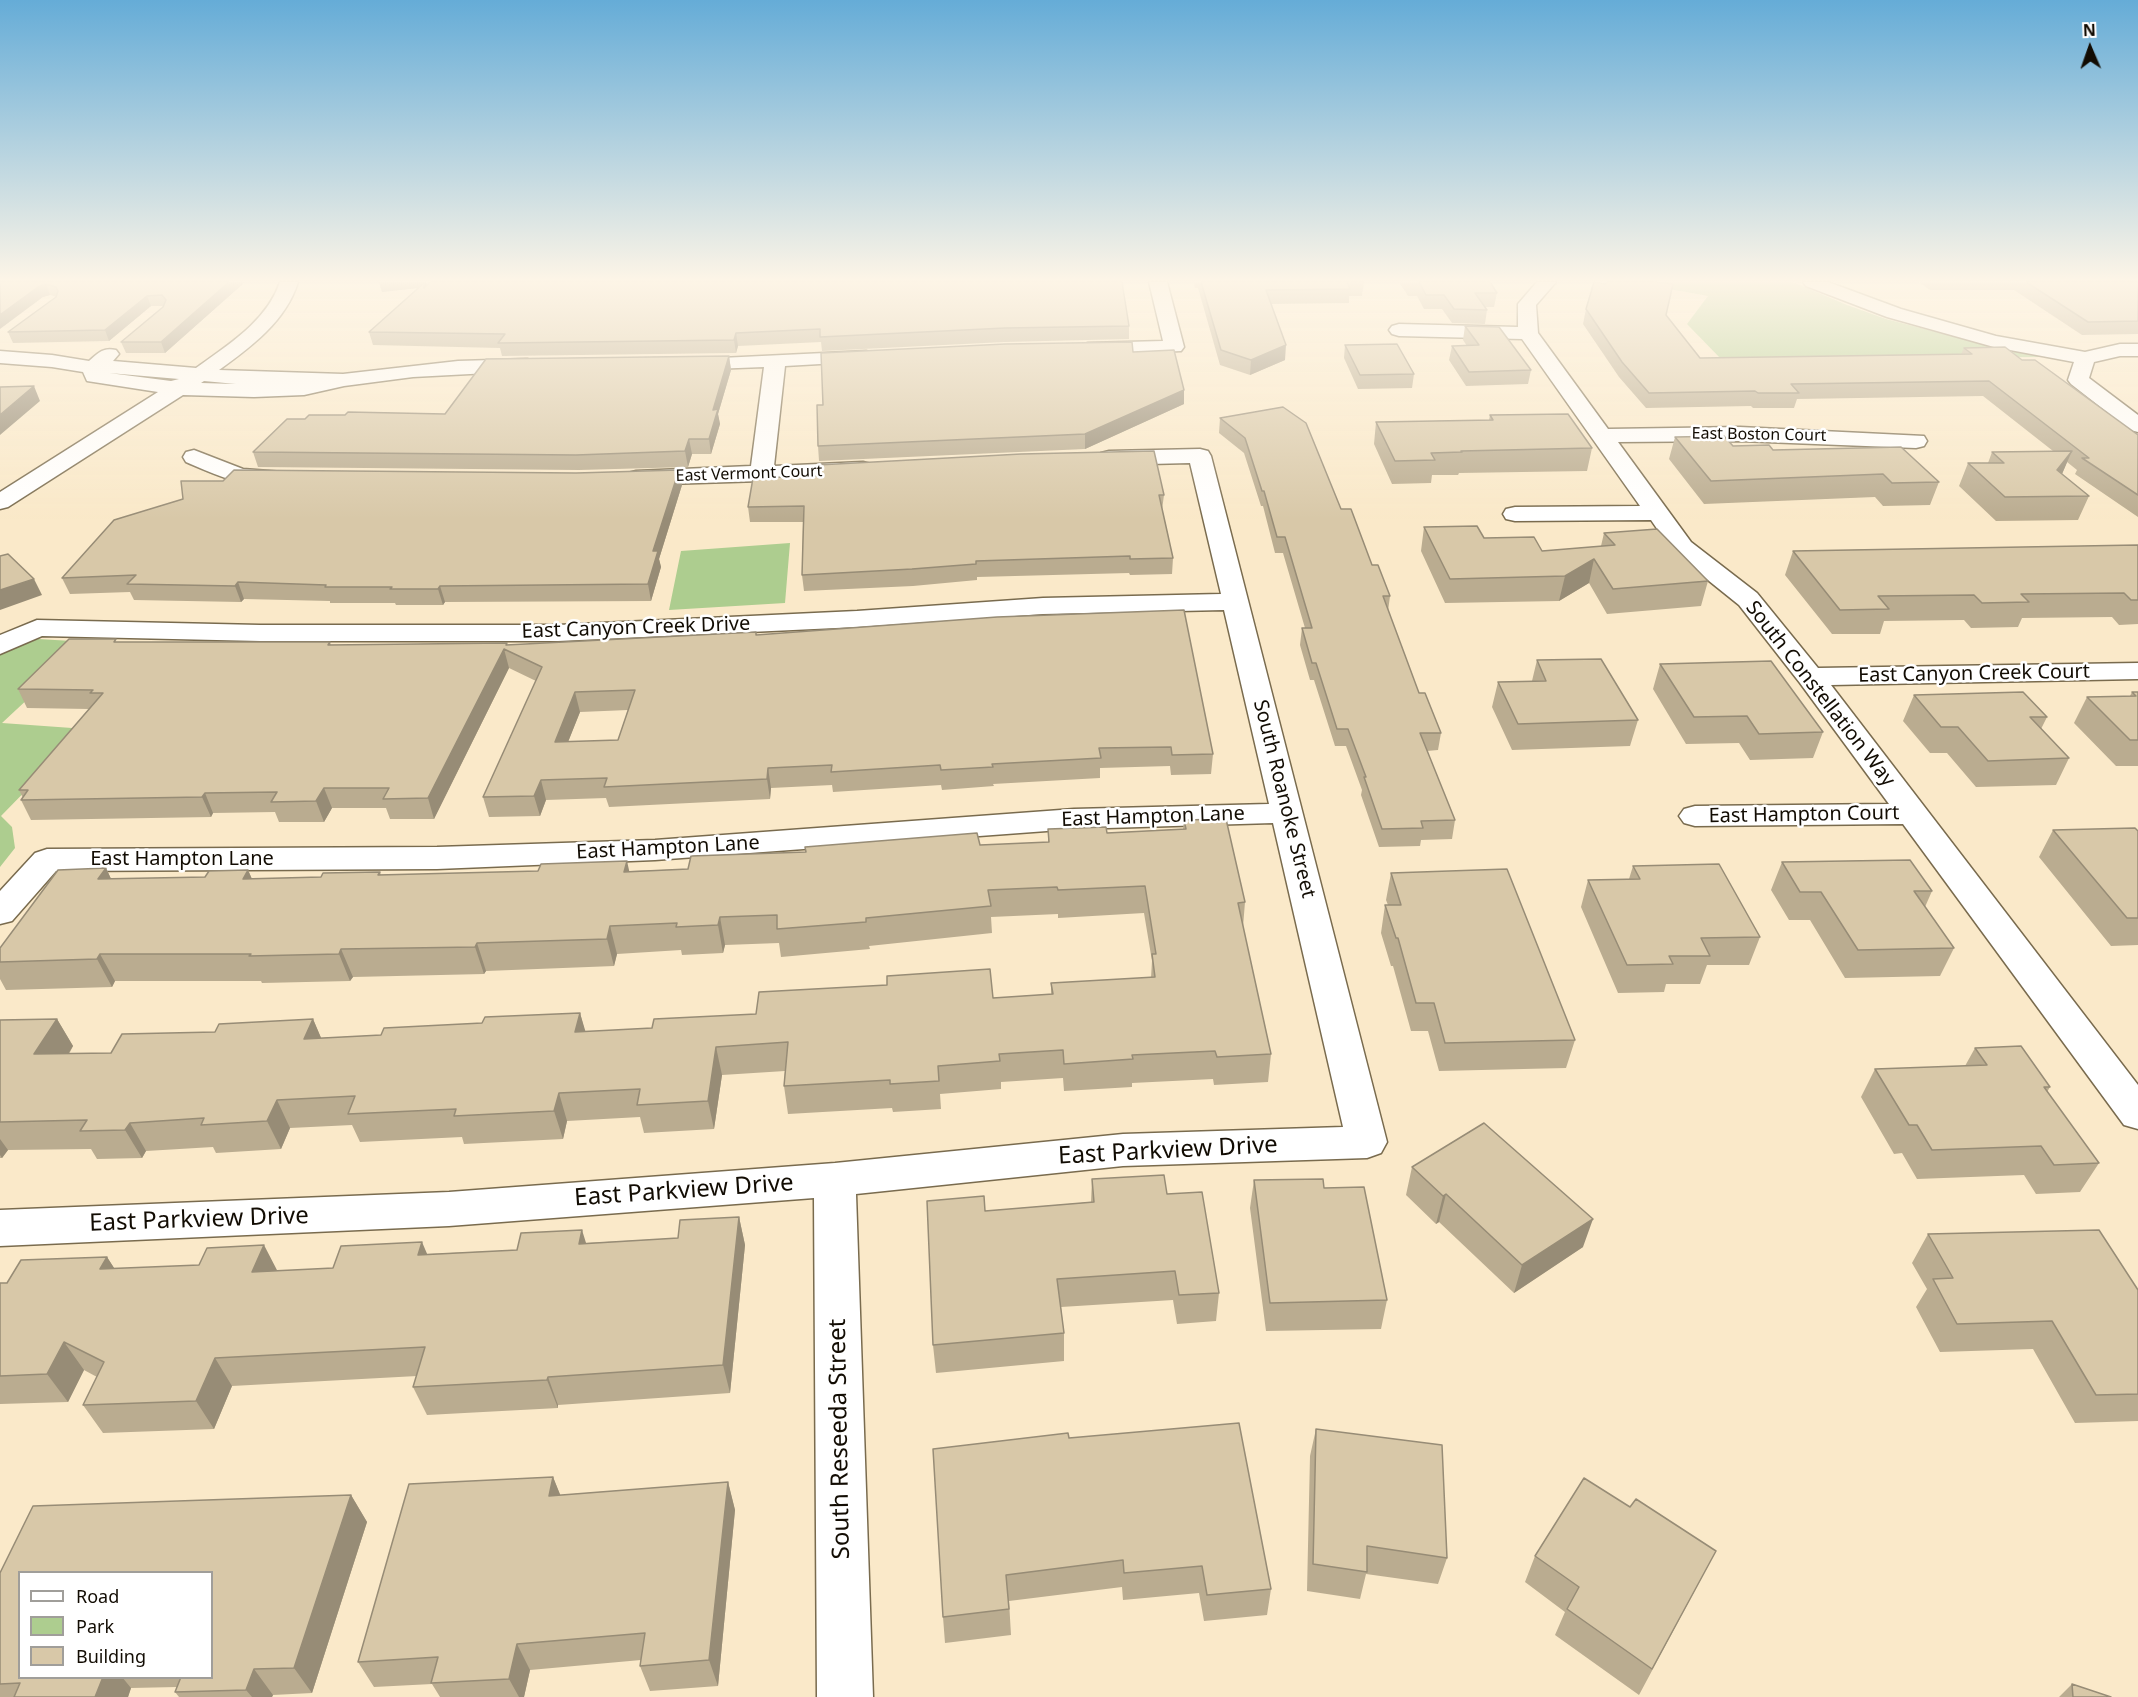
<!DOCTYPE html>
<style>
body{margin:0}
#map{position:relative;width:2138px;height:1697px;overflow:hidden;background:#fae9c9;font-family:"Noto Sans",sans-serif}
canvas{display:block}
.legend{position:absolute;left:18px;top:1571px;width:195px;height:108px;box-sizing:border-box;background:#fff;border:2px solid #a09e9a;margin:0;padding:8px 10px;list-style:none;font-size:18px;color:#120c03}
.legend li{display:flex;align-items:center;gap:12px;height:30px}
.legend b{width:30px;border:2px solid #a09e9a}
.north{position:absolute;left:2060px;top:18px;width:60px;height:60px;-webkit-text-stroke:4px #fff;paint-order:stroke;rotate:358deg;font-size:16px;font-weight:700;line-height:24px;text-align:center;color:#120c03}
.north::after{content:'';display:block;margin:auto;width:21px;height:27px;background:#120c03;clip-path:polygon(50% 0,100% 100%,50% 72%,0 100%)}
</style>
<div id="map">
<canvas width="2138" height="1697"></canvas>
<ul class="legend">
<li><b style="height:8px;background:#fff"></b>Road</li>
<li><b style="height:16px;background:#adcd8f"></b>Park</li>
<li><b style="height:16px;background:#d8c8a8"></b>Building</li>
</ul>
<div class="north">N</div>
</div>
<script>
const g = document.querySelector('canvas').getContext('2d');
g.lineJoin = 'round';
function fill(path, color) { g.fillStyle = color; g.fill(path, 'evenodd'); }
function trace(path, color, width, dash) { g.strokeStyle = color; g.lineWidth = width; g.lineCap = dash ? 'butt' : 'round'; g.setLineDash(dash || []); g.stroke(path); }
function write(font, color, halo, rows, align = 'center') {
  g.font = font + ' "Noto Sans",sans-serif'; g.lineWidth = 5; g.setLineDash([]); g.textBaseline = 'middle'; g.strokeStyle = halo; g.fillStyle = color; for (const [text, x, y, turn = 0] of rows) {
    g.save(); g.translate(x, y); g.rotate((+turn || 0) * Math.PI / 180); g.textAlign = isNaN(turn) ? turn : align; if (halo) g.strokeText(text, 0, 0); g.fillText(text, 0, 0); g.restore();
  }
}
fill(new Path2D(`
 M1630 282H1793L1847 305 1886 319 1994 347 2044 357 1721 359 1687 324 1708 296Z
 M790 543 785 603 669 610 681 551Z
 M38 639 89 642 2 723 86 729 1 816 12 827 15 848 0 867V654Z`), '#adcd8f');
const minor = new Path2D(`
 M280 282H298C286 321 251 347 219 370L343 374 458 361 527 359 534 361 537 365 534 369 527 371 413 377 344 386 304 395 254 397 183 395 8 507 0 509V492L158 392 87 381 83 372 52 367 0 363V351L52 355 89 361C98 353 103 347 116 350L119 354 113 361 196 368C228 345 267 321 280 282ZM109 373 179 379 171 381ZM204 381 236 384 201 383Z
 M1149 282H1167L1184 347 1181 351 1088 355 1081 353 1078 349 1081 345 1088 343 1163 341Z
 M1537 282H1556L1536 305 1538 333 1608 429 1740 427 1924 436 1927 441 1924 446 1916 448 1740 441 1618 442 1691 542 1757 593 1818 668 2138 663V679L1831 685 2138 1085V1129L2124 1125 1903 824 1695 826 1684 823 1679 816 1684 809 1695 806 1889 804 1800 683 1739 605 1673 552 1651 520 1515 521 1506 519 1503 514 1506 509 1515 507 1640 506 1522 339 1399 336 1392 334 1389 330 1392 326 1399 324 1518 327V304Z
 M1803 282H1828L1901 309 1996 336 2085 352 2120 344H2138V356H2120L2094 362 2089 378 2138 415V432L2130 430 2071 384 2068 380 2074 362 1994 347 1887 317 1806 286Z
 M866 351 873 353 876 357 873 361 785 366 774 466 863 462 871 464 874 469 871 474 762 481 636 485 628 483 624 478 628 473 636 471 751 466 764 367 686 370 679 368 676 364 679 360Z
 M1200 449 1208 451 1211 456 1387 1142 1381 1153 1367 1158 1123 1166 856 1194 873 1697H817L814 1198 449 1226 0 1246V1210L449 1192 835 1163 1123 1134 1343 1127 1273 823 1074 829 655 860 437 869 56 871 12 921 0 924V891L35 853 47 849 437 847 655 840 1074 809 1269 804 1224 610 1043 614 857 627 558 641H260L42 636 0 654V635L37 620 260 625H558L857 611 1043 598 1221 594 1190 463 1109 465 1101 463 1098 458 1101 453 1109 451Z
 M194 450 243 469 283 472 287 477 283 482C248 491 217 475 186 462L183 457 186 452Z`);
trace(minor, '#796b4e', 3);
fill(minor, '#fff');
fill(new Path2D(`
 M0 282H245L165 353H126L121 342 164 306H151L109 341 13 343 8 332 56 297 50 295 43 297Z
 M379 282H426L427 285 1129 326V339L1005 342 822 351 821 342 738 346 736 353 502 356 500 348 373 345 369 332 418 288 382 292Z
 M1194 282H1364L1362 296H1349V303L1271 304 1285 360 1250 375 1220 365 1198 288H1195Z
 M1399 282H1490L1497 293 1494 307H1485L1487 310 1485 324 1452 323 1442 309H1424L1417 296H1408Z
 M1919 282H2138V334L2082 335 2014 290H1930Z
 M1586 309 1666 315 1700 358 1961 354 1964 348 2022 360 2138 435V517L2075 474 2077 470 2067 462 2062 474 2089 496 2078 520 1996 521 1959 486 1968 463H1988L1992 452 2053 451 1983 396 1797 399 1794 408H1753L1751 406 1646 408 1619 377 1583 324Z
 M1465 326 1531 370 1528 384 1466 386 1449 360 1452 346H1467L1463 340Z
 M1345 345 1414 374 1412 388 1358 389 1344 358Z
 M1133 352 1184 390V404L1085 449 819 461 818 446 823 405Z
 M729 356 731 370 718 414 720 424 711 454H692L688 467 579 470 258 467 253 452 345 415 445 414Z
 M1490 415 1592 448 1587 471 1459 473 1458 475H1432L1431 483 1392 484 1374 444 1376 422 1489 420Z
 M1220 418 1341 509 1372 565 1390 596 1388 611 1419 693 1441 733 1438 750 1427 751 1455 820 1452 839 1421 840 1420 846 1379 847 1361 795 1362 790 1346 746H1335L1314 680H1310L1300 645 1302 628H1305L1283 553H1275L1263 506H1261L1244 453 1219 433Z
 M1675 437 1733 446 1773 450 1939 482 1930 505 1883 506 1875 497 1704 504 1669 459Z
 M682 485 659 559 661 567 651 601 445 602 443 605H396L395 603H330V601L244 599 241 602 134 600 130 592 70 594 62 578Z
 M1164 495 1162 510 1173 558 1172 574 1130 575 1129 573 977 577V580L913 586 804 591 802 575 803 522H750L748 507Z
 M1424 527 1484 538 1542 551 1601 546 1604 533 1708 581 1701 606 1607 614 1589 583 1559 601 1445 603 1421 551Z
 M2138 545V624L2119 625 2112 617 2022 618 2018 627 1971 628 1964 620 1884 621 1880 634H1832L1785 575 1793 551Z
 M756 635 1213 754 1211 774 1171 775 1170 766 1100 768V778L993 784 994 786 942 790 941 785 833 792 832 785 771 788 770 799 609 807 606 798 546 800 540 816 489 817 483 797 536 681 509 668 434 819H390L386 808H332L324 822H279L275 812 213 813 211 817 31 820 21 800 23 798 19 790 89 709 27 708 18 689 117 642H330L331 645H508ZM628 710 618 740 568 742 580 712Z
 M1537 660 1638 720 1630 746 1512 750 1492 707 1498 682 1532 681Z
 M1660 664 1823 732 1813 758 1750 760 1739 743 1686 744 1653 689Z
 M2132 692H2138V766H2116L2074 723 2087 697 2130 696Z
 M1914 695 2047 717 2041 729 2069 758 2056 785 1976 787 1947 753H1930L1903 721Z
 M1184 820 1245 902 1243 927 1271 1054 1268 1082 1214 1085 1213 1079 1132 1083V1087L1064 1091 1063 1078 1001 1082V1089L940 1094 941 1109 893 1112 892 1108 788 1114 784 1086 785 1071 722 1075 714 1129 644 1133 640 1117 567 1121 563 1139 464 1144 462 1137 360 1142 352 1125 290 1128 281 1149 216 1153 213 1147 146 1151 142 1158 97 1159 91 1149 8 1150 2 1158H0V1020L57 1019 73 1046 69 1054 111 1053 215 1032 313 1019 321 1038 381 1035 580 1013 585 1032 652 1028 756 1014 1051 994V983L1151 978 1152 961 1144 913 1058 918V914L991 917 992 933 869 946 870 949 781 957 779 943 725 945 723 953 682 955 681 950 617 954 614 966 486 971 484 974 353 977 350 981 262 983 261 981H115L112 987 6 990 0 979V948L106 868 111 879 205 877 248 870 252 879 321 877 380 872 381 875 630 871 688 869 980 845 1048 842V829L1107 833 1183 829Z
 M2053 830 2138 831V945L2111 946 2039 857Z
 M1782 862 1932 891 1925 907 1954 948 1940 976 1845 978 1810 920H1789L1771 890Z
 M1633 866 1760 937 1749 965H1707L1700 984H1666L1664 992 1618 993 1581 907 1588 880 1629 879Z
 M1391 873 1575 1040 1566 1068 1439 1071 1428 1031H1411L1393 966H1391L1381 933 1385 905H1388L1386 900Z
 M1975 1048 2050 1087 2047 1092 2099 1163 2080 1192 2036 1194 2024 1175 1917 1179 1902 1153 1894 1154 1861 1097 1875 1069 1965 1066Z
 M1412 1167 1583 1247 1514 1293 1439 1222 1436 1224 1406 1195Z
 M1092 1179 1167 1194 1219 1293 1216 1321 1177 1324 1173 1300 1061 1307 1064 1333V1361L936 1373 933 1345 985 1211 1091 1202Z
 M1254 1180 1324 1188 1387 1300 1381 1329 1266 1331 1250 1208Z
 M739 1217 745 1245 730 1393 558 1405V1408L427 1415 413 1387 417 1376 232 1386 214 1429 103 1433 83 1405 97 1377 84 1370 68 1402 0 1404V1283H7L107 1257 114 1268 277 1271 333 1268 427 1254 517 1250 586 1243 678 1238Z
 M1928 1234 2138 1290V1421L2075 1423 2033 1349 1940 1352 1916 1307 1927 1289 1912 1263Z
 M1316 1429 1447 1558 1438 1584 1366 1574 1360 1599 1307 1591 1310 1456Z
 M1069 1438 1271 1589 1267 1615 1204 1621 1199 1593 1123 1600 1122 1587 1009 1601 1011 1635 945 1643 943 1617Z
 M553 1477 560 1495 728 1482 735 1510 718 1686 650 1691 640 1666 641 1660 530 1670 524 1697H440L432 1684 374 1687 358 1662Z
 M351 1495 367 1522 312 1693 273 1695 272 1697H179L175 1692 177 1687 131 1688 128 1697H0V1573ZM212 1572V1677H20Z
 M1630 1507 1716 1551 1639 1695 1555 1635 1565 1612 1525 1582 1535 1556Z
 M2072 1684 2111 1697H2059Z`), '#baac90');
fill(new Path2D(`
 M229 282H245L165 353 161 342Z
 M379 282H426L427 287 382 292Z
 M46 284 50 295 43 297 0 329V315L38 287Z
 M147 296 151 306 109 341 105 330Z
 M736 333 738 346 736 353 734 340Z
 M1286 345 1285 360 1250 375 1251 360Z
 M729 356 731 370 718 414 720 424 711 454 709 439 713 410Z
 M34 386 40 401 0 435V415Z
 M1184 390V404L1085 449V434Z
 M689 439 692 454 688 467 685 451Z
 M2072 451 2062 474 2047 493 2057 470Z
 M679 470 682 485 659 559 661 567 651 601 648 584 653 551Z
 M1594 559 1589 583 1559 601 1565 576Z
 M34 579 42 595 0 610V590Z
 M238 582 244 599 241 602 235 586Z
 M440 586 445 602 443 605 438 589Z
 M504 649 509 668 434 819 428 798Z
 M575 692 580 712 560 762 555 742Z
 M768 768 771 788 770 799 767 779Z
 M541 780 546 800 540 816 534 796Z
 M324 788 332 808 324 822 316 801Z
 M205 793 213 813 211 817 202 797Z
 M627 861 633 888 624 872Z
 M106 868 119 896 98 879Z
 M248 870 260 898 243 879Z
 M720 917 725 945 723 953 718 925Z
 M610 926 617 954 614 966 607 939Z
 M477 943 486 971 484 974 475 947Z
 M341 949 353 977 350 981 339 954Z
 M100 954 115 981 112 987 97 959Z
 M580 1013 588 1040 575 1032Z
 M57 1019 73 1046 51 1082 34 1054Z
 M313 1019 325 1047 304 1039Z
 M716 1047 722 1075 714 1129 708 1101Z
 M559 1093 567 1121 563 1139 554 1111Z
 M277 1100 290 1128 281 1149 267 1121Z
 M130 1123 146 1151 142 1158 125 1130Z
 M0 1139 8 1150 2 1158 0 1155Z
 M1446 1194 1439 1222 1436 1224 1443 1196Z
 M739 1217 745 1245 730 1393 723 1365Z
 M1593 1219 1583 1247 1514 1293 1522 1265Z
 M582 1230 591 1259 579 1244Z
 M422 1242 434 1270 418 1255Z
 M264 1245 279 1274 252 1272Z
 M107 1257 125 1285 100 1269Z
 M64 1342 84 1370 68 1402 47 1374Z
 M215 1358 232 1386 214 1429 196 1401Z
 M548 1377 558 1405V1408L547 1380Z
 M553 1477 564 1504 549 1496Z
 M728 1482 735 1510 718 1686 709 1660Z
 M351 1495 367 1522 312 1693 294 1668Z
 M517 1644 530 1670 524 1697H519L509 1679Z
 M254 1669 273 1695 272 1697H252L246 1690Z
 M103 1677H122L131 1688 128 1697H95Z`), '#978c76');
const building = new Path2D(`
 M0 282H229L161 342H121L163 307 166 300 162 295 147 296 105 330 8 332 56 297 58 291 56 287 46 284 38 287 0 315Z
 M430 282H1122L1129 326 1005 328 820 337V329L736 333 734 340 498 343 505 334 369 332 424 283V288Z
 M1201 282H1364H1347L1350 289 1266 290 1286 345 1251 360 1221 350Z
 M1419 282H1490L1497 293H1475L1487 310 1454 309 1444 295H1426Z
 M1594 282 1606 284 1607 282H1656L1673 284 1666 315 1700 358 1972 354 1964 348 2005 347 2022 360H2035L2138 435V495L2082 458H2089L1989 381 1791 384 1799 393H1758L1755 391 1649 393 1622 362 1586 309Z
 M2026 282H2138V321L2088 322Z
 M1465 326 1499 327 1531 370 1469 372 1452 346 1479 345Z
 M1132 342 1133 352 1174 350 1184 390 1085 434 818 446 817 405H823L821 353 1005 344Z
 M1397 344 1414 374 1360 375 1345 345Z
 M729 356 713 410 718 409 709 439H689L685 451 576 455 253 452 287 419H305L309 415H345L348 412 445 414 486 359Z
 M34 386 0 415V387Z
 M1283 407 1306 423 1341 509H1351L1372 565H1378L1390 596H1383L1419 693H1425L1441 733H1420L1455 820 1421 821 1423 828 1382 829 1364 777H1366L1348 729H1337L1316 663H1312L1302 628H1312L1285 537H1277L1264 491H1262L1245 438 1220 418Z
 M1568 414 1592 448 1461 451 1462 452 1431 453 1435 460 1395 461 1376 422 1493 420 1490 415Z
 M1724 436 1733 446 1769 445 1773 450 1901 447 1939 482 1892 483 1883 474 1711 481 1675 437Z
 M1154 451 1164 495H1159L1173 558 1130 559V556L976 561V564L912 569 802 575 804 506 748 507 753 478 818 476V465L1021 454Z
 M2072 451 2057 470 2089 496 2005 497 1968 463H2004L1992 452Z
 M234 470 576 473 679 470 653 551H658L648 584 440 586 438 589H390L392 587H325L326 585 238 582 235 586 127 584 136 575 62 578 114 520 183 499 181 481H223Z
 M1477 526 1484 538 1534 537 1542 551 1615 545 1604 533 1657 529 1708 581 1613 589 1594 559 1565 576 1450 579 1424 527Z
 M2138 545V600H2131L2124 593 2021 594 2029 602 1982 603 1974 595 1878 596 1889 609 1840 610 1793 551Z
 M8 554 34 579 0 590V556Z
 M1184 610 1213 754 1172 755 1171 747 1099 748 1101 758 992 764 993 767 941 770 940 765 831 772 832 765 768 768 767 779 604 787 607 778 541 780 534 796 483 797 542 667 504 649 428 798 383 799 389 788H324L316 801 271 802 277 792 205 793 202 797 21 800 28 790H19L103 693H90L93 690 18 689 69 639H116L114 642H330L328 645 507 643 506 645 756 632V635L997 617ZM635 690 618 740 555 742 575 692Z
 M1601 659 1638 720 1518 724 1498 682 1546 681 1537 660Z
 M1771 661 1823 732 1759 734 1747 716 1694 717 1660 664Z
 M2023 692 2047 717H2030L2069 758 1988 761 1958 727H1941L1914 695Z
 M2132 692H2138V740H2130L2087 697 2136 696Z
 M1226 819 1245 902 1238 903 1271 1054 1217 1057 1215 1051 1132 1055 1133 1059 1064 1064 1063 1050 999 1054 1000 1061 938 1066 939 1081 890 1084V1080L784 1086 788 1042 716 1047 708 1101 637 1105 640 1089 559 1093 554 1111 454 1116 456 1109 348 1114 355 1096 277 1100 267 1121 201 1125 204 1118 130 1123 125 1130 80 1131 87 1120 0 1122V1020L57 1019 34 1054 111 1053 122 1034 215 1032 219 1024 313 1019 304 1039 381 1035 384 1028 482 1023 485 1017 580 1013 575 1032 652 1028 654 1019 756 1014 759 992 887 985V976L990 969 993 998 1053 994 1051 983 1155 977 1152 954H1156L1145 886 1058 890 1057 887 988 890 991 906 866 918V922L777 929V915L720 917 718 925 676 927 677 923 610 926 607 939 477 943 475 947 341 949 339 954 249 956 251 954H100L97 959 0 962V948L58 870 106 868 98 879 205 877 209 871 248 870 243 879 321 877 323 873 380 872 378 875 538 871 541 864 627 861 624 872 688 869 691 856 806 852 805 847 977 833 980 845 1049 842 1048 829 1106 827 1107 833 1186 829 1184 820Z
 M2135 828 2138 831V918H2127L2053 830Z
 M1910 860 1932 891H1914L1954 948 1858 950 1821 892H1800L1782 862Z
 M1719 864 1760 937 1701 938 1710 956H1669L1673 964 1627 965 1588 880 1640 879 1633 866Z
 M1507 869 1575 1040 1445 1043 1434 1003H1416L1398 938H1396L1385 905H1401L1391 873Z
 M2021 1046 2050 1087H2044L2099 1163 2054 1165 2041 1146 1932 1150 1917 1125H1909L1875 1069 1987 1065 1975 1048Z
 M1484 1123 1593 1219 1522 1265 1446 1194 1443 1196 1412 1167Z
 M1164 1175 1167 1194 1202 1192 1219 1293 1179 1295 1175 1271 1057 1279 1064 1333 933 1345 927 1201 984 1196 985 1211 1094 1202 1092 1179Z
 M1323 1179 1324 1188 1364 1187 1387 1300 1270 1303 1254 1180Z
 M739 1217 723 1365 548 1377 547 1380 413 1387 425 1347 215 1358 196 1401 83 1405 104 1362 64 1342 47 1374 0 1376V1283H7L21 1260 107 1257 100 1269 199 1265 207 1248 264 1245 252 1272 333 1268 341 1246 422 1242 418 1255 517 1250 521 1233 582 1230 579 1244 678 1238 680 1220Z
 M2099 1230 2138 1290V1394L2096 1395 2052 1321 1957 1324 1933 1279 1953 1278 1928 1234Z
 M1239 1423 1271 1589 1207 1595 1202 1566 1124 1573 1123 1560 1006 1575 1009 1609 943 1617 933 1449 1068 1433 1069 1438Z
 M1316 1429 1442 1445 1447 1558 1367 1546V1572L1313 1564Z
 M553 1477 549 1496 728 1482 709 1660 640 1666 645 1633 517 1644 509 1679 431 1683 438 1657 358 1662 409 1484Z
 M1584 1478 1630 1507 1636 1499 1716 1551 1652 1669 1567 1609 1579 1587 1535 1556Z
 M351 1495 294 1668 254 1669 246 1690 175 1692 181 1677H212V1572H20V1677H103L95 1697H14L20 1683 0 1684V1573L33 1506Z
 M2072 1684 2111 1697H2073Z`);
fill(building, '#d8c8a8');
trace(building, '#978c76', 1.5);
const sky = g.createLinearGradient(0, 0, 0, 519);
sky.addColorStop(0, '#65acd7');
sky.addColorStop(0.54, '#fdf5e7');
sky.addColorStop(1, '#fdf5e700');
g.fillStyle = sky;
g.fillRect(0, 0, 2138, 519);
write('16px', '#120c03', '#fff', [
 ["East Boston Court",1759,435,1],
 ["East Vermont Court",749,474,-2]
]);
write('20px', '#120c03', '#fff', [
 ["East Canyon Creek Drive",636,628,-2],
 ["East Canyon Creek Court",1974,674,-1],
 ["South Constellation Way",1820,694,52],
 ["South Roanoke Street",1284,799,76],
 ["East Hampton Court",1804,815,-1],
 ["East Hampton Lane",1153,817,-2],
 ["East Hampton Lane",668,848,-3],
 ["East Hampton Lane",182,859]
]);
write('24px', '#120c03', '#fff', [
 ["East Parkview Drive",1168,1151,-3],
 ["East Parkview Drive",684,1191,-4],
 ["East Parkview Drive",199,1220,-2],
 ["South Reseeda Street",840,1439,-91]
]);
</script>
